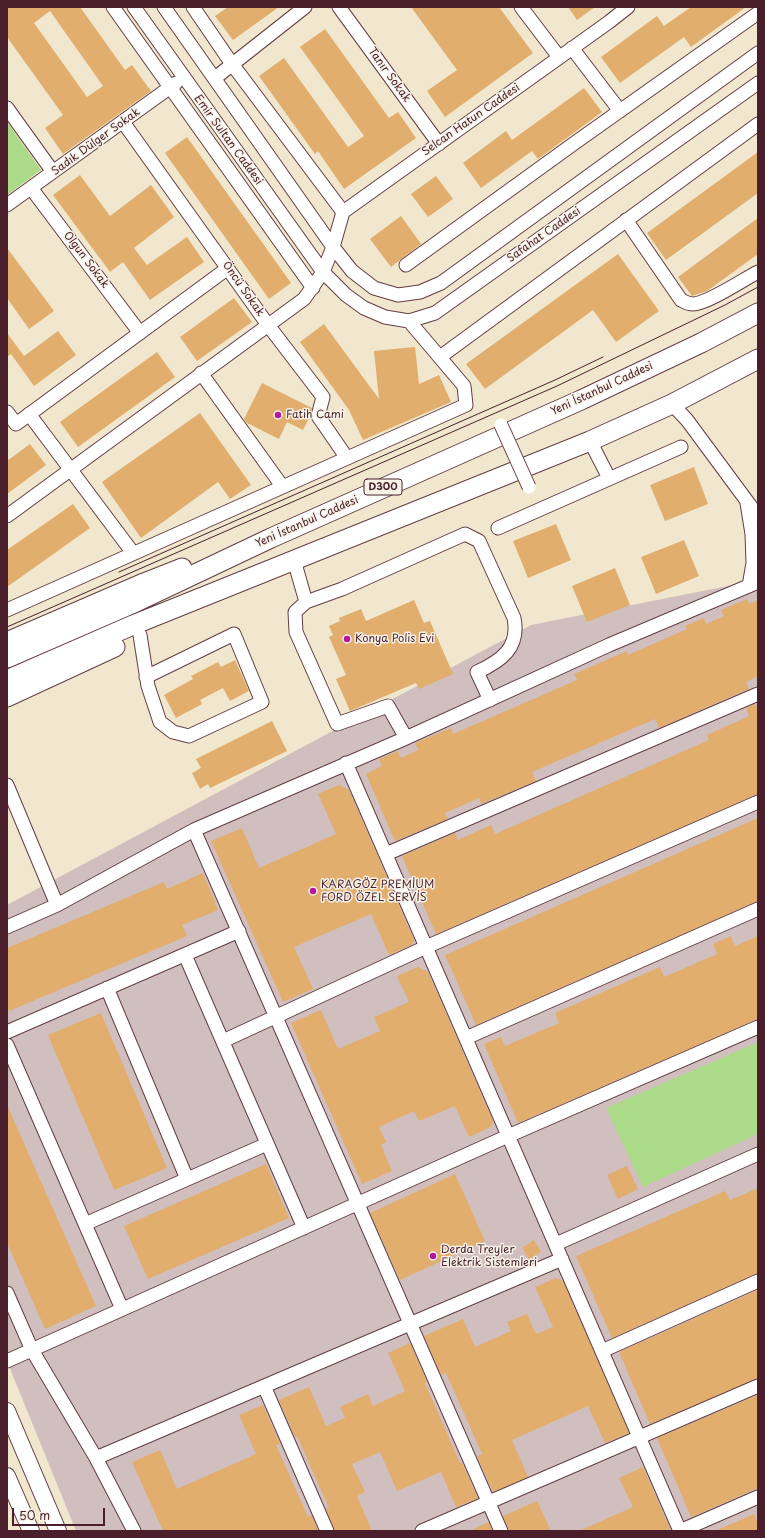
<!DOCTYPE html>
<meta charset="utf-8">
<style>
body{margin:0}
#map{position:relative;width:765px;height:1538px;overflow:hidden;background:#f0e7ce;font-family:"Playpen Sans",sans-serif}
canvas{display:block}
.frame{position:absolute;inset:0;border:8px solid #4a1f2b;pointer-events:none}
.scale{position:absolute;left:12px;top:1508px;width:93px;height:18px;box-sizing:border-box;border:2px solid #4a1f2b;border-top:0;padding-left:5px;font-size:12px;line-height:14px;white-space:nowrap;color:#4a1f2b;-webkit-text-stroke:3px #f7f3e8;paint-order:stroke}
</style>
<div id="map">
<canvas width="765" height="1538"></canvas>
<div class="frame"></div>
<div class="scale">50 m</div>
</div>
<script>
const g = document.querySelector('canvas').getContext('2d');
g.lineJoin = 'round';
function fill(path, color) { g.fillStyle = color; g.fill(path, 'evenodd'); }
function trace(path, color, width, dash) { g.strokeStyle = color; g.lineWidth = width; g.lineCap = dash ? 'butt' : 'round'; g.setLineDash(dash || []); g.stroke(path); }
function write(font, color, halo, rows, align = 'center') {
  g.font = font + ' "Playpen Sans",sans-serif'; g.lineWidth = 3; g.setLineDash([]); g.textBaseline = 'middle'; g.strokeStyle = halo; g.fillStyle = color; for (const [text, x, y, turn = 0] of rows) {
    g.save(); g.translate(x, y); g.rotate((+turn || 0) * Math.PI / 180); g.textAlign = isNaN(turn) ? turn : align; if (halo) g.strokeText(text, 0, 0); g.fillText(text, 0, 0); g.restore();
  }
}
fill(new Path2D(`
 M758 580V1531H76L7 1361V905L531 625Z`), '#d1bfbf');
fill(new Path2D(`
 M7 122 41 170 7 195Z
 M758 1042V1134L643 1187 606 1108Z`), '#abda88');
fill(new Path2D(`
 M7 7H80L125 70 132 65 151 91 63 154 45 128 63 115 7 37ZM50 11 103 86 87 97 34 23Z
 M228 7H279L233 40 215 16Z
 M411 7H499L533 53 445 117 427 91 457 70Z
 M568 7H595L577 20Z
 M691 7H746L691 47 684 37 620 83 601 57 657 16 664 26Z
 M325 29 389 118 398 112 416 138 344 189 318 151 315 154 259 76 284 58 348 147 364 136 300 47Z
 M584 88 602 112 538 159 532 151 481 188 463 163 506 131 512 140Z
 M187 137 291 283 269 299 165 153Z
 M758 152V193L666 260 647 233Z
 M80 175 110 216 151 185 174 217 134 248 147 265 187 237 204 262 150 300 123 262 110 272 53 195Z
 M436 176 453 199 428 217 411 194Z
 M401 216 421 244 391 267 370 239Z
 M758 218V254L707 291 692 296 678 277Z
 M7 248 54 311 29 329 7 298Z
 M618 254 659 311 616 342 593 310 485 389 466 364Z
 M234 298 252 322 197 361 180 337Z
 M324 324 379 399 374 351 415 347 419 384 439 375 451 402 363 440 349 410 300 342Z
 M58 331 76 355 34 386 11 354 7 357V333L24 356Z
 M157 352 175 377 78 447 60 422Z
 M262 383 312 408 310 416 303 430 287 422 279 439 247 423 244 419Z
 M200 413 251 485 230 499 218 482 141 538 102 482Z
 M30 444 46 465 7 494V461Z
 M694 467 708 504 665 521 650 485Z
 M73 504 90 528 7 587V550Z
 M556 524 571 560 528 578 513 541Z
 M684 540 699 576 656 594 641 557Z
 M615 568 630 605 587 622 572 586Z
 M747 599 749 604 758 600V676L746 682 749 689 659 728 655 719 532 772 536 781 481 804 479 798 445 813 448 819 395 841 366 774 382 766 379 759 398 751 401 758 418 750 415 743 451 728 453 734 577 680 574 674 627 651 628 655 687 629 685 626 704 618 706 624 724 616 721 610Z
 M414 600 424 623 430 621 453 674 419 689 416 683 350 711 336 679 346 675 329 637 333 635 329 626 340 621 339 618 361 609 366 621Z
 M235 660 249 691 230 701 223 688 200 700 202 704 176 718 164 695 193 679 191 676 218 662 221 667Z
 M755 704 758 710V794L436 934 402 856 455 833 458 840 491 825 495 834 709 740 707 735 749 716 746 708Z
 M272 721 287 751 210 788 208 784 200 789 192 773 201 768 196 759Z
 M339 785 349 790 414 940 412 945 389 955 371 914 294 947 313 989 283 1002 211 841 242 828 259 868 336 834 318 794Z
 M758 818V901L476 1025 445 955Z
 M203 873 218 910 182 925 187 936 9 1011 7 1005V948L164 882 167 889Z
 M731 936 735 946 758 936V1019L518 1123 484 1044 501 1037 505 1046 559 1023 555 1013 660 967 664 977 717 954 713 944Z
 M418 967 428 972 493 1121 491 1127 469 1137 455 1106 419 1121 414 1111 379 1127 386 1142 381 1145 392 1171 362 1184 291 1023 321 1010 338 1049 380 1031 374 1017 409 1002 397 976Z
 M101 1013 167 1168 114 1190 48 1035Z
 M7 1105 96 1306 45 1329 7 1243Z
 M266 1164 289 1218 148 1279 124 1226Z
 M627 1166 638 1189 618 1199 607 1175Z
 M455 1174 485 1241 400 1280 370 1213Z
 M758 1188V1273L612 1338 576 1256 725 1191 730 1200Z
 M534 1240 541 1252 529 1259 522 1248Z
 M556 1278 563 1281 629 1433 605 1443 588 1406 512 1440 528 1477 493 1492 477 1456 482 1454 446 1373 441 1375 424 1336 463 1319 475 1347 511 1331 507 1322 527 1314 536 1334 553 1327 535 1287Z
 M758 1290V1378L650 1424 619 1352Z
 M410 1343 427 1382 425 1383 460 1463H462L478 1498 456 1507 441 1472 397 1491 380 1452 352 1464 365 1492 357 1496 372 1531H335L326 1509 329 1508 297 1436 295 1437 279 1400 309 1387 326 1426 345 1418 340 1407 368 1394 373 1406 405 1391 388 1353Z
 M758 1395V1488L691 1517 657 1438Z
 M263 1405 280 1444 276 1445 308 1517 312 1515 318 1531H163L132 1462 160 1450 177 1489 256 1454 239 1415Z
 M643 1467 671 1531H579L633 1507 619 1478Z
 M537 1501 551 1531H509L503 1516Z
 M754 1514 758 1524V1531H715Z
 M489 1522 492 1531H469Z`), '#e1ae6d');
const minor = new Path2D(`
 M113 7 313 288
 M134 7 323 272 346 295 364 308 385 317 409 321 435 313 758 83
 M164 7 333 247 352 271 374 288 398 295 420 292 441 283 758 53
 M193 7 232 64 343 212
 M339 7 439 144
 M521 7 559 57
 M572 48 620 111
 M215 78 305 7
 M7 108 53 172
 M123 122 268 325 323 397 318 416 347 458
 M31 188 140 333
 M7 205 176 83
 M626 220 681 300C685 302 688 304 693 304 707 304 744 279 758 272
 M406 265 576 142 758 13
 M440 357 758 124
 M201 373 282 486
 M672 404 687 420 758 516
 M7 412 16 424 228 268
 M29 414 133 553
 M590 441 609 478
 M747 503 752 534 753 563 749 586
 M7 516 304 299 323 272 333 247 343 212 609 22 628 7
 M498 528 681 447
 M294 560 306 602 295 612 296 632 337 724 388 706 406 738
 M306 602 342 589 465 534 479 541 514 618C520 648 501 661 477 672L490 700
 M7 610 466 405 464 386 409 321
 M140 635 148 686 160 722 173 732 189 736 262 702 234 634 146 677
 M346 763 680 1531
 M7 785 57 905
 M194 830 501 1531
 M386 854 758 694
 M7 927 57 905 194 830 406 738 609 645 758 582
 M185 955 304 1228
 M107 988 187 1179
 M7 1032 239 931
 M466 1038 758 909
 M223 1041 426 947 758 802
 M7 1045 122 1309
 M85 1224 267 1144
 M556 1244 758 1154
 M7 1293 32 1350 96 1458 134 1531
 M602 1351 758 1281
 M7 1361 508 1136 758 1027
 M264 1386 327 1531
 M96 1458 562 1259
 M422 1531 758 1386
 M680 1531 758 1497`);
const major = new Path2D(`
 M7 1411 58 1531
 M7 1476 31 1531`);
const highway = new Path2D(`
 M7 642 144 583 182 568
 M7 658 136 602 271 538 581 400 701 343 758 313
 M7 680 133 625 590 441 672 404 758 359
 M7 697 115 647`);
trace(minor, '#633d43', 15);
trace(major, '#633d43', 18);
trace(highway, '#633d43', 21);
trace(minor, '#fff', 13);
trace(major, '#fff', 16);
trace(highway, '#fff', 19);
trace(new Path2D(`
 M119 572 555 380 603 357
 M7 627 557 386 725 305 758 287`), '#4a1f2b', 1);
const minorBridge = new Path2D(`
 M501 425 529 487`);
trace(minorBridge, '#633d43', 15, []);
trace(minorBridge, '#fff', 13);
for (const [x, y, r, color] of [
 [278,415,4,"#b5179e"],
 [347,639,4,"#b5179e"],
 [313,891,4,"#b5179e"],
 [433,1256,4,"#b5179e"]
]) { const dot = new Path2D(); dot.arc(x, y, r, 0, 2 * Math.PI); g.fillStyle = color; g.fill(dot); trace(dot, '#f7f3e8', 1.5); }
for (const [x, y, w] of [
 [383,487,38]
]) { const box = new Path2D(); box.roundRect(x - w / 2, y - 8, w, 16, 3); g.fillStyle = '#f7f3e8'; g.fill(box); trace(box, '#4a1f2b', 1); }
write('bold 10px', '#4a1f2b', null, [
 ["D300",383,487]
]);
write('11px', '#4a1f2b', '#f7f3e8', [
 ["Tanır Sokak",389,75,54],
 ["Selcan Hatun Caddesi",471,120,-35],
 ["Emir Sultan Caddesi",228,140,54],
 ["Sadık Dülger Sokak",96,142,-36],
 ["Safahat Caddesi",544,235,-35],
 ["Olgun Sokak",86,260,53],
 ["Öncü Sokak",243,289,55],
 ["Yeni İstanbul Caddesi",602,389,-25],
 ["Yeni İstanbul Caddesi",307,522,-24]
]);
write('11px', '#4a1f2b', '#f7f3e8', [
 ["Fatih Cami",286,415],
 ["Konya Polis Evi",355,639],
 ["KARAGÖZ PREMİUM",321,885],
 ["FORD ÖZEL SERVİS",321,898],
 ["Derda Treyler",441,1250],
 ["Elektrik Sistemleri",441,1263]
], 'left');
</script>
